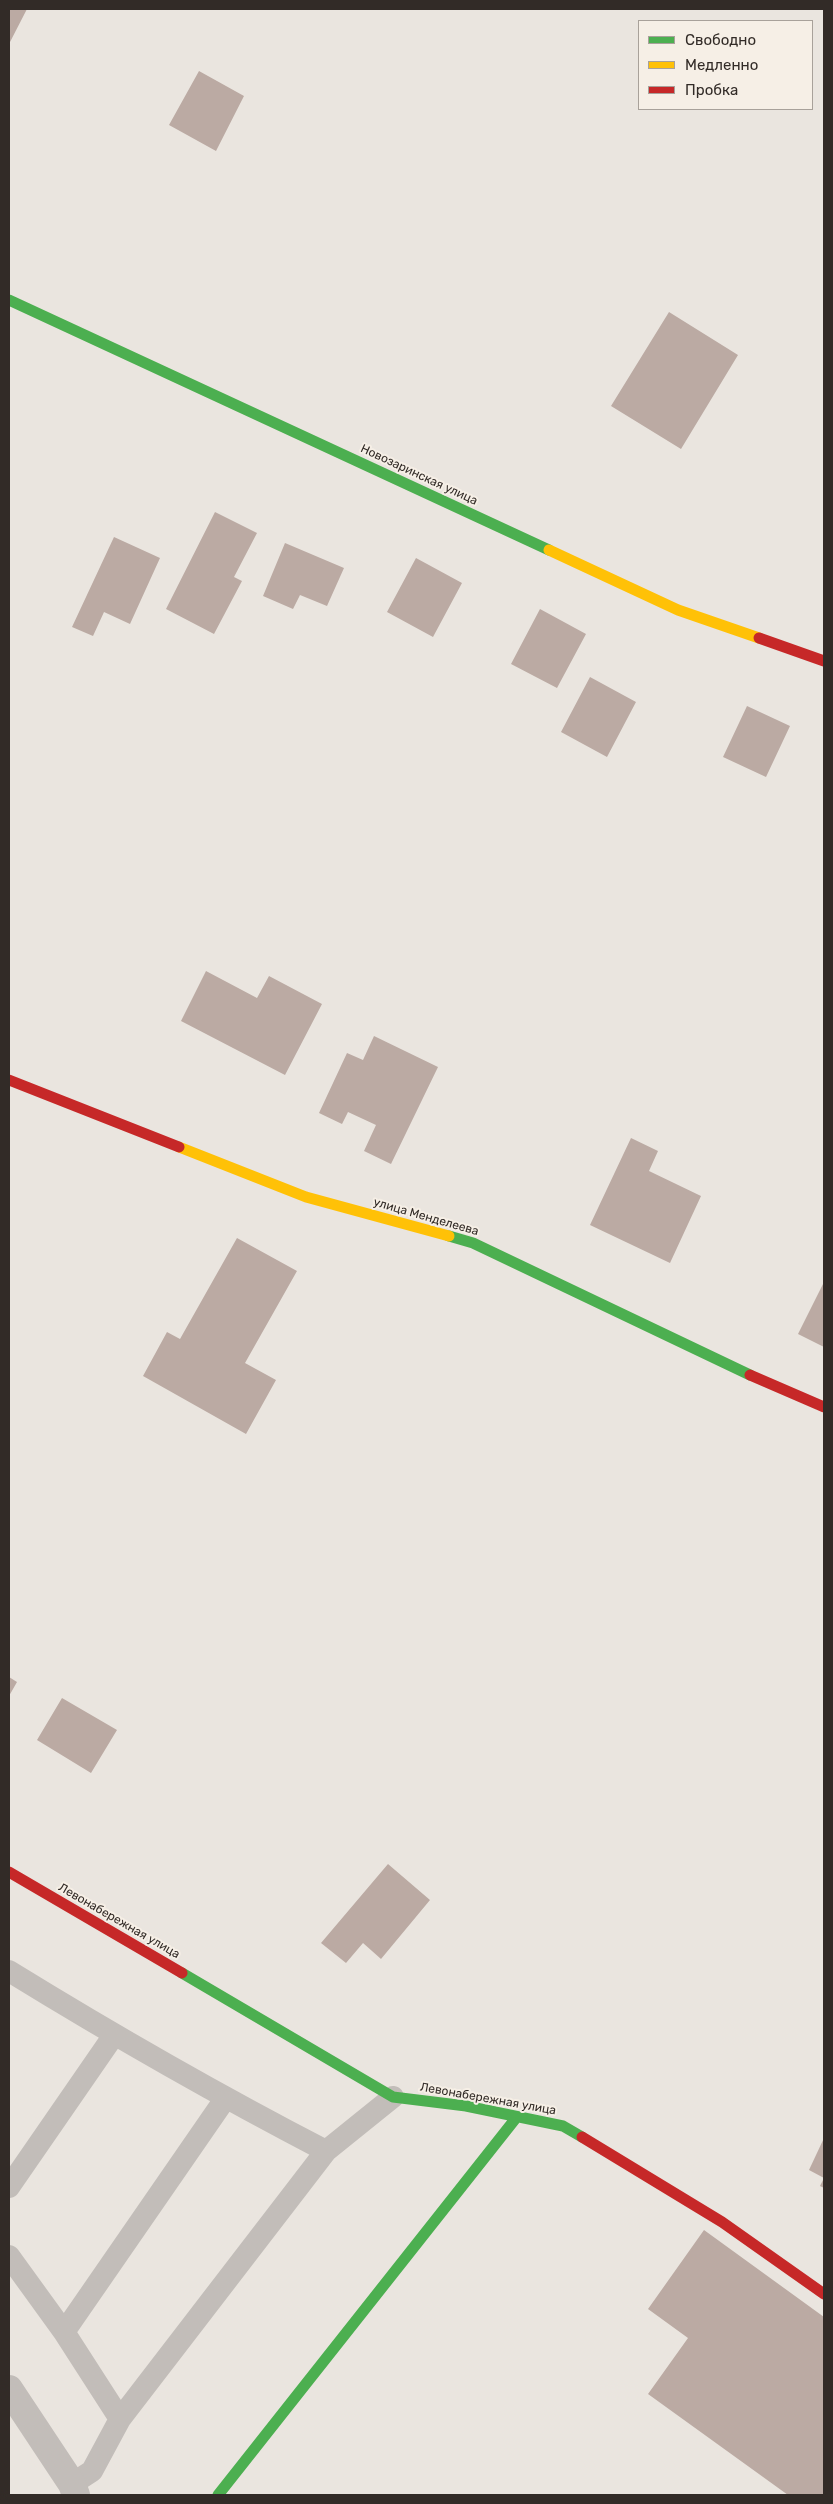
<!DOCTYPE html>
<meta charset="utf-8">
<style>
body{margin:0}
#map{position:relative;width:833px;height:2504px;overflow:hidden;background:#eae5df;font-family:Rubik,sans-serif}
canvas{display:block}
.frame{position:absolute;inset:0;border:10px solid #322b27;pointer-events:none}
.legend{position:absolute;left:638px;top:20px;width:175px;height:90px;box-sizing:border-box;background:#f6efe6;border:1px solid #a8a19a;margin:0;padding:6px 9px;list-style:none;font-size:15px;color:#322b27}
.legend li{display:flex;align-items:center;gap:10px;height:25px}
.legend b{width:25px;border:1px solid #a8a19a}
</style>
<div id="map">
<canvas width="833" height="2504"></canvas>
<div class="frame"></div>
<ul class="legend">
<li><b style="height:6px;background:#4caf50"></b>Свободно</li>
<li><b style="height:6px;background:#ffc107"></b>Медленно</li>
<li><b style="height:6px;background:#c62828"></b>Пробка</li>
</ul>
</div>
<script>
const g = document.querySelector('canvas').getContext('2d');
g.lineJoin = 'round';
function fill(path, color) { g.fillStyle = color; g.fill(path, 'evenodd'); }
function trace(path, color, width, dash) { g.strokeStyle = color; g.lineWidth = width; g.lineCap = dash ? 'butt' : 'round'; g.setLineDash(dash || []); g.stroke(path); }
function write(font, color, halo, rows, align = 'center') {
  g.font = font + ' Rubik,sans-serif'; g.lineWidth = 4; g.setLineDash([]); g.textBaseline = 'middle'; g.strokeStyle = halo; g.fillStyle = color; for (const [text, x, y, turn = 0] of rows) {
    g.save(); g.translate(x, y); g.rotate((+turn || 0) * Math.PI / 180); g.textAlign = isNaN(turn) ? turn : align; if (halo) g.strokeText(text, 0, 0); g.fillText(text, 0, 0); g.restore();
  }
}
fill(new Path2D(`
 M9 9H27L9 44Z
 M199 71 244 96 216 151 169 125Z
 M669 312 738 355 681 449 611 406Z
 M215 512 257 533 234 577 242 581 214 634 166 609Z
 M114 537 160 558 130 624 104 612 93 636 72 627Z
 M285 543 344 568 327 606 300 595 293 609 263 596Z
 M416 558 462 583 433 637 387 612Z
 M540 609 586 634 557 688 511 664Z
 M590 677 636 702 607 757 561 732Z
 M747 706 790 726 766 777 723 757Z
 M206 971 257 998 269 976 322 1004 285 1075 181 1021Z
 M374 1036 438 1067 391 1164 364 1151 376 1125 348 1112 342 1124 319 1113 347 1053 363 1060Z
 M631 1138 658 1151 649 1171 701 1196 670 1263 590 1225Z
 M237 1238 297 1271 245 1363 276 1380 246 1434 143 1376 167 1332 180 1339Z
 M824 1282V1347L798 1334Z
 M9 1677 17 1682 9 1696Z
 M62 1698 117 1730 91 1773 37 1740Z
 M388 1864 430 1900 381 1959 363 1943 346 1963 321 1943Z
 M824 2138V2188L820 2186 824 2178 809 2170Z
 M704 2230 824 2317V2495H788L648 2394 688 2338 648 2309Z`), '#bbaaa3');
trace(new Path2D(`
 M9 1971C113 2035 218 2095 326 2151
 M9 2187 114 2035
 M9 2256 64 2332 120 2419
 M64 2332 225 2099
 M72 2484 92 2471 120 2419 326 2151 393 2097`), '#c2bdb9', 22);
trace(new Path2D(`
 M9 2389 72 2484 76 2495`), '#c2bdb9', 28);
trace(new Path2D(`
 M9 300 549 550
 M449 1236 473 1243 750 1375
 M182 1973 393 2097 466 2106 563 2126 582 2137
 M218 2495 516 2118`), '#4caf50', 11);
trace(new Path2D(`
 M549 550 678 610 759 638
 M179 1147 306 1197 449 1236`), '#ffc107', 11);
trace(new Path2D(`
 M759 638 824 661
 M9 1080 179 1147
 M750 1375 824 1407
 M9 1872 182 1973
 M582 2137 722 2222 824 2294`), '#c62828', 11);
write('12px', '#322b27', '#f6efe6', [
 ["Новозаринская улица",419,475,25],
 ["улица Менделеева",426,1217,16],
 ["Левонабережная улица",119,1921,30],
 ["Левонабережная улица",488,2099,10]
]);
</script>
